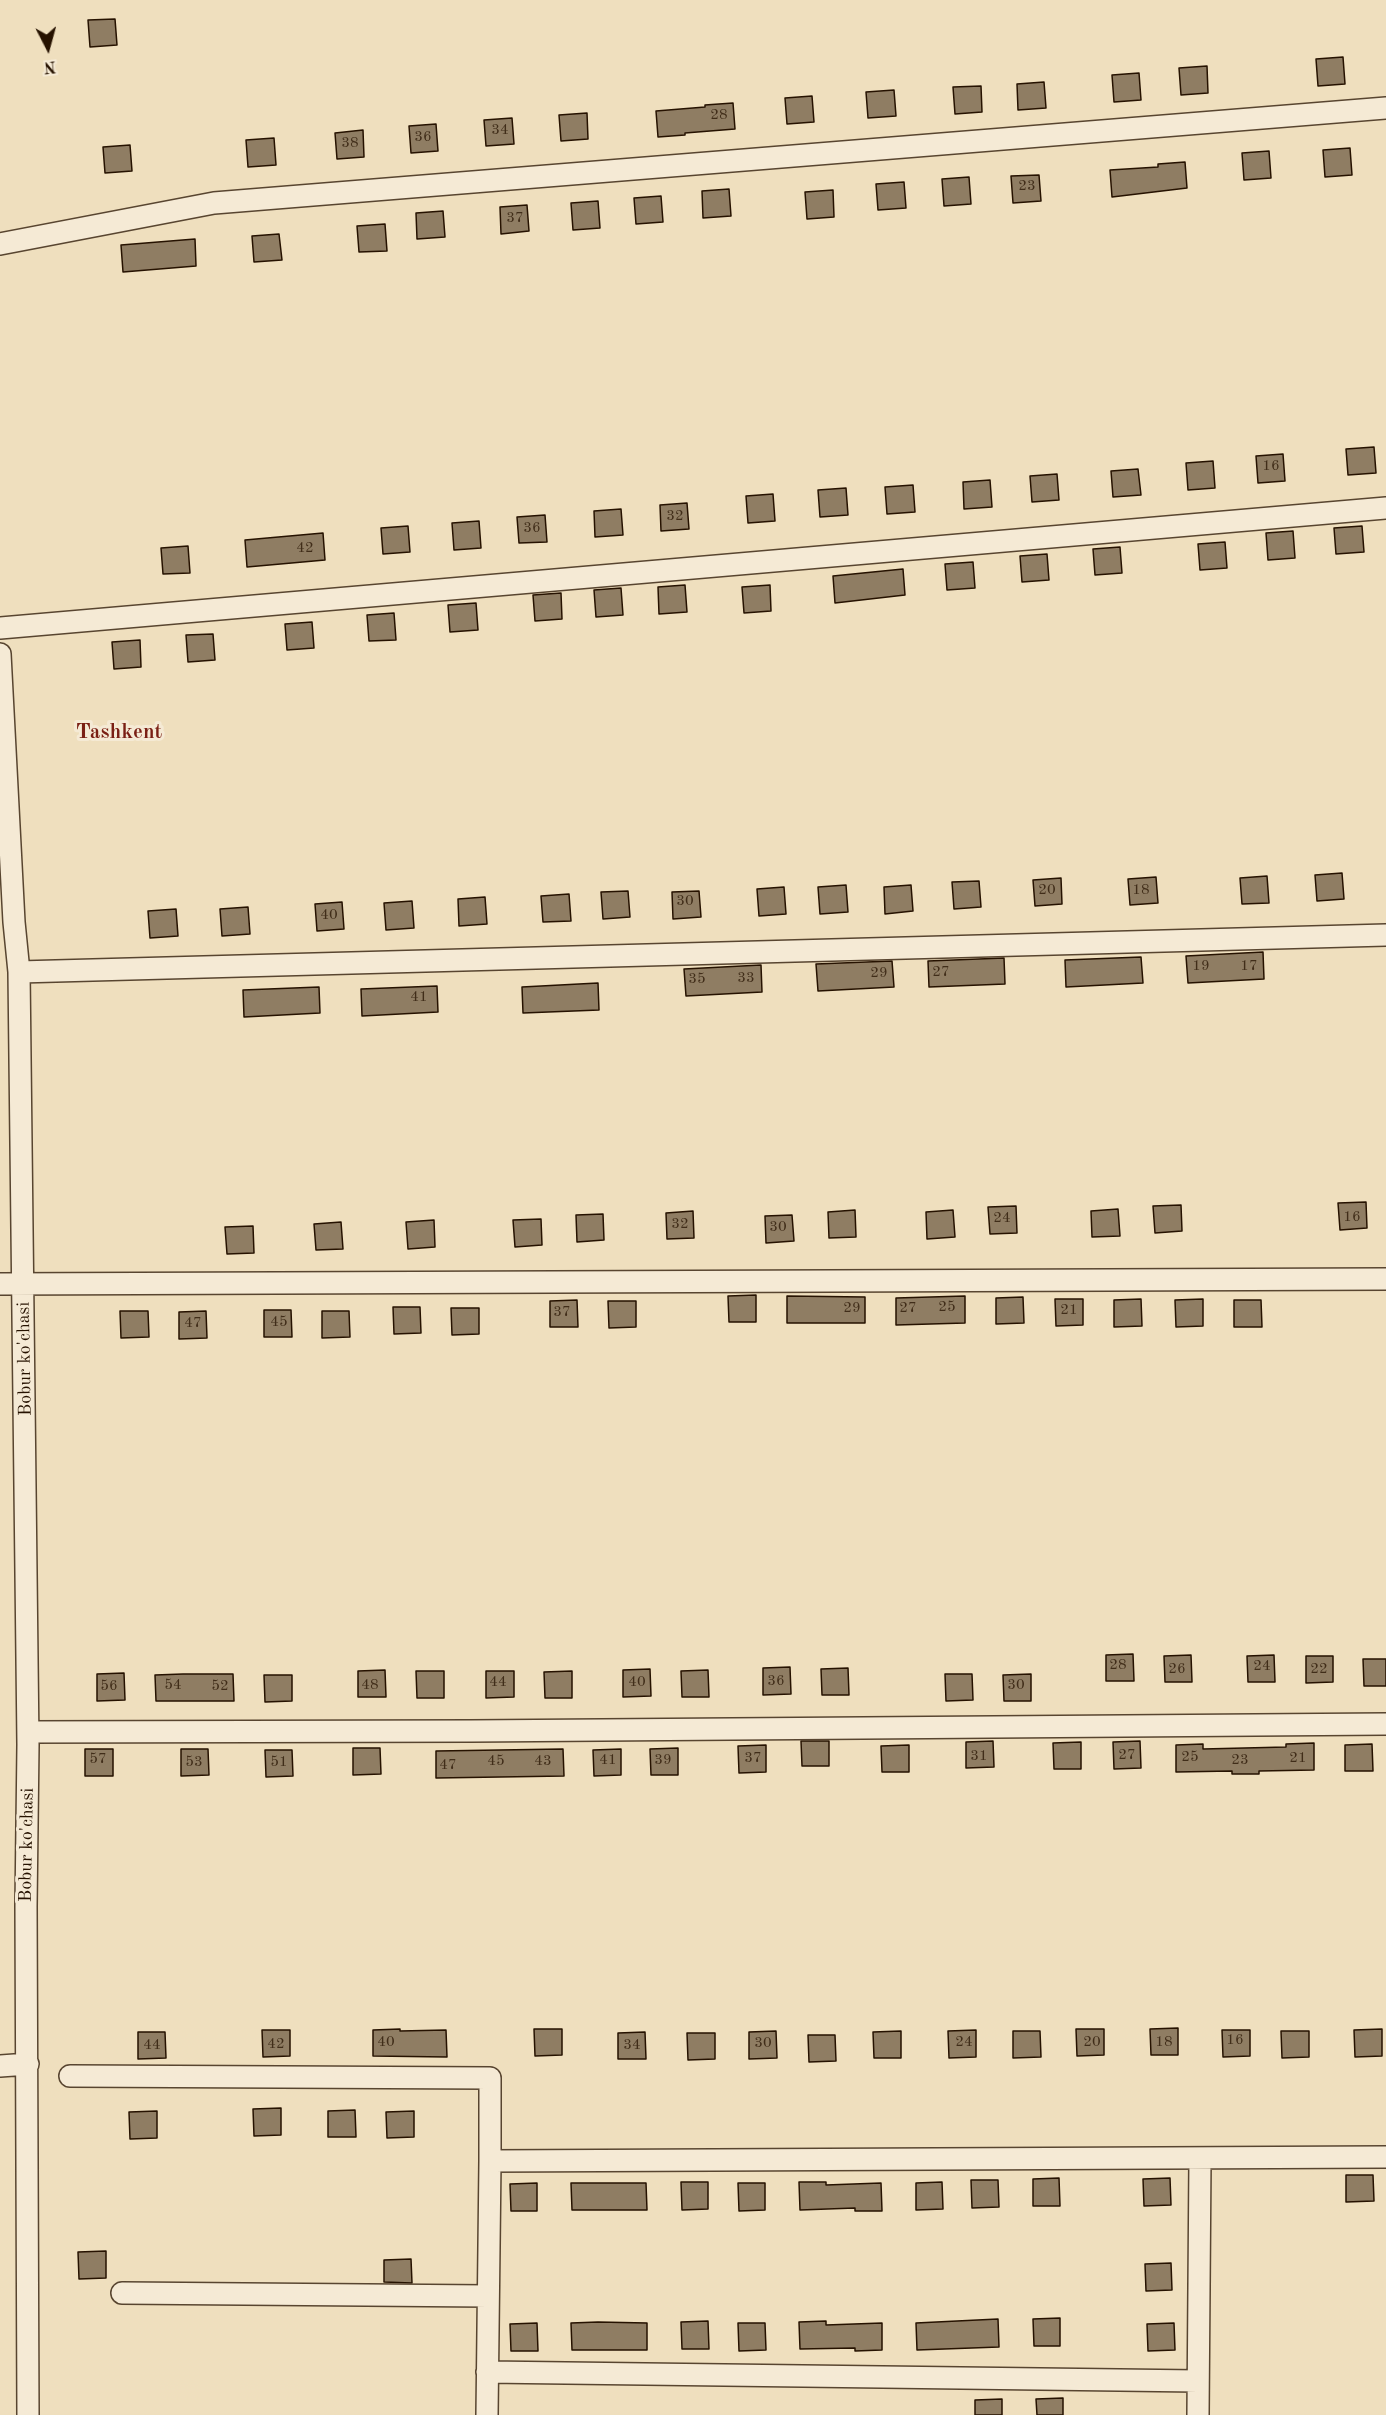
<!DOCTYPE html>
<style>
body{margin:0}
#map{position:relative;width:1386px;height:2415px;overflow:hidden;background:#efdfbe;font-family:"Old Standard TT",serif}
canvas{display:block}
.north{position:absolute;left:18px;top:18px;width:60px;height:60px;-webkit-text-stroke:4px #f5ead5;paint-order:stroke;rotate:174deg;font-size:16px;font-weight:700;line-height:24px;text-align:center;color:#261200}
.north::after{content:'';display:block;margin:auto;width:21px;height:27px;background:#261200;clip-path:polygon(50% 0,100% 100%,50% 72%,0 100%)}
</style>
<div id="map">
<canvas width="1386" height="2415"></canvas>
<div class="north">N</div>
</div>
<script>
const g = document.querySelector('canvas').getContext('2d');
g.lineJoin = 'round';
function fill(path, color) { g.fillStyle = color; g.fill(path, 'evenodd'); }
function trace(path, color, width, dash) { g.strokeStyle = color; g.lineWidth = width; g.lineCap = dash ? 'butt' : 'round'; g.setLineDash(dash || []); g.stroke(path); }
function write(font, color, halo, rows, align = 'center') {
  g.font = font + ' "Old Standard TT",serif'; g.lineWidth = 6; g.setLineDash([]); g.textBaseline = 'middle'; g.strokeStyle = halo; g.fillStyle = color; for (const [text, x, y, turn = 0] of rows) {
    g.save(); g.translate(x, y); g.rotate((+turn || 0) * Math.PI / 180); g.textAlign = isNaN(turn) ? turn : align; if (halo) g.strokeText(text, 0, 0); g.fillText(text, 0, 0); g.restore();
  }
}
const building = new Path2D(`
 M115 19 117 45 90 47 88 20Z
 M1343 57 1345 84 1318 86 1316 59Z
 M1207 66 1208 93 1181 95 1179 68Z
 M1139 73 1141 100 1114 102 1112 75Z
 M1044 82 1046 108 1018 110 1017 84Z
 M981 86 982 112 955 114 953 87Z
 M894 90 896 116 868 118 866 92Z
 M812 96 814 122 787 124 785 98Z
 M733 103 735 129 685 133V135L658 137 656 111 705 107V105Z
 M587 113 588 139 561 141 559 115Z
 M512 118 514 144 486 146 484 120Z
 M436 124 438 151 411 153 409 126Z
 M363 130 364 157 337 159 335 133Z
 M274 138 276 165 248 167 246 140Z
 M130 145 132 171 105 173 103 147Z
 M1350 148 1352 175 1325 177 1323 150Z
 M1269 151 1271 178 1244 180 1242 153Z
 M1185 162 1187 188 1112 197 1110 170 1158 167V164Z
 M1039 175 1041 201 1013 203 1011 176Z
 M969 177 971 204 944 206 942 179Z
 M904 182 906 208 878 210 876 184Z
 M729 189 731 216 703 218 702 191Z
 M833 190 834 217 807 219 805 192Z
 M661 196 663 222 636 224 634 198Z
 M598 201 600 228 573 230 571 203Z
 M527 205 529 231 501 234 500 207Z
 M443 211 445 237 417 239 416 213Z
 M385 224 387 251 359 252 357 226Z
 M279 234 282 260 254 262 252 236Z
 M195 239 196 266 123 272 121 245Z
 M1374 447 1376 473 1348 475 1346 449Z
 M1283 454 1285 481 1258 483 1256 456Z
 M1213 461 1215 488 1188 490 1186 463Z
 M1138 469 1141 495 1113 497 1111 471Z
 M1057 474 1059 500 1032 502 1030 476Z
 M990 480 992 507 964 509 963 482Z
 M913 485 915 512 887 514 885 487Z
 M846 488 848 515 820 517 818 490Z
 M773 494 775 521 748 523 746 496Z
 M687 503 689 529 661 531 660 505Z
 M621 509 623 535 595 537 594 511Z
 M545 515 547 542 519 543 517 517Z
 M479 521 481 548 454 550 452 523Z
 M408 526 410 552 383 554 381 528Z
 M1362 526 1364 552 1336 554 1334 528Z
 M1293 531 1295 558 1268 560 1266 533Z
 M323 533 325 560 247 567 245 540Z
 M1225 542 1227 568 1200 570 1198 544Z
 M188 546 190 573 163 574 161 548Z
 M1120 547 1122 573 1095 575 1093 549Z
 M1047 554 1049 580 1022 582 1020 556Z
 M973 562 975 588 947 590 945 564Z
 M903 569 905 595 835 603 833 576Z
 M685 585 687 612 659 614 658 587Z
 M770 585 771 611 744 613 742 587Z
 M621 588 623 615 596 617 594 590Z
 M561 593 562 619 535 621 533 595Z
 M476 603 478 630 450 632 448 605Z
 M394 613 396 640 369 641 367 615Z
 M312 622 314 648 287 650 285 624Z
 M213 634 215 660 188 662 186 635Z
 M140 640 141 667 114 669 112 642Z
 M1342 873 1344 899 1317 901 1315 875Z
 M1267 876 1269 903 1242 904 1240 878Z
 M1156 877 1158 903 1130 905 1128 879Z
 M1061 878 1062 904 1035 906 1033 880Z
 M979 881 981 907 954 909 952 882Z
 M846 885 848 912 820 914 818 887Z
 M911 885 913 911 885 914 884 887Z
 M784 887 786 914 759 916 757 889Z
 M628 891 630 917 603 919 601 892Z
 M699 891 701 917 673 919 672 892Z
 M569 894 571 921 543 922 541 896Z
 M485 897 487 924 459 926 458 899Z
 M412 901 414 928 386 930 384 903Z
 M342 902 344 929 317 931 315 904Z
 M248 907 250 934 222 936 220 909Z
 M176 909 178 936 150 938 148 911Z
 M1263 952 1264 979 1188 983 1186 956Z
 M1141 957 1143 983 1066 987 1065 960Z
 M1004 958 1005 984 929 987 928 961Z
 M892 961 894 987 818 991 816 964Z
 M761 965 762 992 686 996 684 969Z
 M598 983 599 1010 523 1013 522 987Z
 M437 986 438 1012 362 1016 361 989Z
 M319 987 320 1013 244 1017 243 990Z
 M1366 1202 1367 1228 1340 1230 1338 1203Z
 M1181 1205 1182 1231 1155 1233 1153 1206Z
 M1016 1206 1017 1233 990 1234 988 1207Z
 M1118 1209 1120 1236 1092 1237 1091 1211Z
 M855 1210 856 1237 829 1238 828 1212Z
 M953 1210 955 1237 927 1239 926 1212Z
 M693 1211 694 1238 667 1239 666 1213Z
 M603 1214 604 1240 577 1242 576 1215Z
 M792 1215 794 1241 766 1243 765 1216Z
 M541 1219 542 1245 515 1247 513 1220Z
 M434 1220 435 1247 408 1249 406 1222Z
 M341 1222 343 1249 316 1250 314 1224Z
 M253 1226 254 1253 227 1254 225 1227Z
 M756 1295V1322H729L728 1296Z
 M787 1296 865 1297V1323H787Z
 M965 1296V1323L896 1325V1298Z
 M1023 1297 1024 1323 996 1324V1298Z
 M1055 1299H1083V1325L1056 1326Z
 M1141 1299 1142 1326 1114 1327V1300Z
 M1203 1299V1326L1176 1327 1175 1300Z
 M577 1300 578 1327H550V1301Z
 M1234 1300H1261L1262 1327H1234Z
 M608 1301H636V1327L609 1328Z
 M393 1307H420L421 1333 394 1334Z
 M451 1308H479V1334L452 1335Z
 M264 1310H291L292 1337H264Z
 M120 1311H148L149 1337 121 1338Z
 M206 1311 207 1338 179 1339V1312Z
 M322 1311H349L350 1337 322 1338Z
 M1133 1654 1134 1681H1106V1655Z
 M1191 1655 1192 1682H1165L1164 1656Z
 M1274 1655 1275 1682H1248L1247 1656Z
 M1306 1656H1333V1682L1306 1683Z
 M1363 1659H1386V1686H1364Z
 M790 1667 791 1694 763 1695V1668Z
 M848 1668 849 1695H822L821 1669Z
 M650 1669 651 1696 623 1697V1670Z
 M385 1670 386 1697H358V1671Z
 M708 1670 709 1697H682L681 1671Z
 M416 1671H444V1698H417Z
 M486 1671H514V1697L486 1698Z
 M572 1671V1698H545L544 1672Z
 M124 1673 125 1700 97 1701V1674Z
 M183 1674H233L234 1701H156L155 1675Z
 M945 1674H972L973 1700 946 1701Z
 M1031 1674V1701H1004L1003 1675Z
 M264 1675H292V1701L265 1702Z
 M801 1741H829V1766H802Z
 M993 1741 994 1767 966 1768V1742Z
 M1140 1741 1141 1768 1114 1769 1113 1742Z
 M1081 1742V1769H1054L1053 1743Z
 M1314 1743V1770L1259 1771V1774H1232V1771L1176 1772V1745L1203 1744V1749L1286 1747V1744Z
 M1372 1744 1373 1771H1345V1745Z
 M766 1745V1772L739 1773 738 1746Z
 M909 1745V1772H882L881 1746Z
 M353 1748H380L381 1774 353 1775Z
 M678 1748V1775H651L650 1749Z
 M85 1749H113V1776H85Z
 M181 1749H208L209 1775 181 1776Z
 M563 1749 564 1776 436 1778V1751Z
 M621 1749V1775L594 1776 593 1750Z
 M265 1750H292L293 1776 266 1777Z
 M1178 2028V2055H1151L1150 2029Z
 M400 2029V2031L446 2030 447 2057 373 2056V2030Z
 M534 2029H562V2055L535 2056Z
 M1076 2029H1104V2055L1077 2056Z
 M1382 2029V2056L1355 2057 1354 2030Z
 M262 2030H290V2056L263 2057Z
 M976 2030V2057L949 2058 948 2031Z
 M1222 2030H1250V2056L1223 2057Z
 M776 2031 777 2058 749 2059V2032Z
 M901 2031V2058H874L873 2032Z
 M1013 2031H1040L1041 2057 1013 2058Z
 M1281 2031H1309V2057L1282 2058Z
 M138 2032H165L166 2058 138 2059Z
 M645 2032 646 2059H618V2033Z
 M687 2033H715V2059L688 2060Z
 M808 2035H835L836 2061 809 2062Z
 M281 2108V2135L254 2136 253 2109Z
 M355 2110 356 2137H328V2111Z
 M157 2111V2138L130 2139 129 2112Z
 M414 2111V2137L387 2138 386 2112Z
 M1346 2175H1373L1374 2201 1346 2202Z
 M1059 2178 1060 2206H1033V2179Z
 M1170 2178 1171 2205 1144 2206 1143 2179Z
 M971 2180H998L999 2207 972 2208Z
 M681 2182H708V2209L682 2210Z
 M799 2182H826V2185L881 2183 882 2211H855V2208L800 2210Z
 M942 2182 943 2209 916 2210V2183Z
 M537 2183V2211H511L510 2184Z
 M571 2183H646L647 2210H572Z
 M738 2183H765V2210L739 2211Z
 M106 2251V2278L79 2279 78 2252Z
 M411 2259 412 2283 384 2282V2260Z
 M1171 2263 1172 2290 1146 2291 1145 2264Z
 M1060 2318V2346H1034L1033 2319Z
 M998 2319 999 2347 917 2350 916 2323Z
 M708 2321 709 2349H682L681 2322Z
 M826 2321V2325L882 2323V2350L855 2351V2348L800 2349 799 2322Z
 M598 2322 647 2323V2350H572L571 2323Z
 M537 2323 538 2351H511L510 2324Z
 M738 2323H765L766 2350 739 2351Z
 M1174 2323 1175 2350 1148 2351 1147 2324Z
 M1063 2398V2415H1037L1036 2399Z
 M1002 2399V2415H975V2400Z`);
fill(building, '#8f7d63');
trace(building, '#261200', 1.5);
const street = new Path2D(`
 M0 244 214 203 1386 108
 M0 628 1386 508
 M0 654 14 922 19 972 28 1745 26 1906 28 2415
 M19 972 1386 935
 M0 1284 1386 1279
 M28 1732 471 1731 1386 1724
 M0 2066 28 2064
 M70 2076 490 2078V2161L1386 2157
 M122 2293 488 2296
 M487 2372 1198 2381
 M487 2415 490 2161
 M1198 2415 1200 2159`);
trace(street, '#584530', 24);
trace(street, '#f5ead5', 21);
write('15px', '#402d19', null, [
 ["28",719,115],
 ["34",500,130],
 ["36",423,137],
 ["38",350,143],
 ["23",1027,186],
 ["37",515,218],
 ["16",1271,466],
 ["32",675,516],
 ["36",532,528],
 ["42",305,548],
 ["20",1047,890],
 ["18",1141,890],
 ["30",685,901],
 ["40",329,915],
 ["19",1201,966],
 ["17",1249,966],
 ["27",941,972],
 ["29",879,973],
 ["33",746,978],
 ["35",697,979],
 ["41",419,997],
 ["16",1352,1217],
 ["24",1002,1218],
 ["32",680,1224],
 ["30",778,1227],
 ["25",947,1307],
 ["29",852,1308],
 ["27",908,1308],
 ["21",1069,1310],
 ["37",562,1312],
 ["45",279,1322],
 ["47",193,1323],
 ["28",1118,1665],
 ["24",1262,1666],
 ["26",1177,1669],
 ["22",1319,1669],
 ["36",776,1681],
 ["44",498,1682],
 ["40",637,1682],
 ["54",173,1685],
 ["48",370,1685],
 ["30",1016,1685],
 ["56",109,1686],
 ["52",220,1686],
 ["27",1127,1755],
 ["31",979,1756],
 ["25",1190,1757],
 ["37",753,1758],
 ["21",1298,1758],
 ["57",98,1759],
 ["41",608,1760],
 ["39",663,1760],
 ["23",1240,1760],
 ["45",496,1761],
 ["43",543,1761],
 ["53",194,1762],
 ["51",279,1762],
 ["47",448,1765],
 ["16",1235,2040],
 ["40",386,2042],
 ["24",964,2042],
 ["20",1092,2042],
 ["18",1164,2042],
 ["30",763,2043],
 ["42",276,2044],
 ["44",152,2045],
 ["34",632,2045]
]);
write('18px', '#261200', '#f5ead5', [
 ["Bobur ko'chasi",25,1359,-91],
 ["Bobur ko'chasi",27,1845,-89]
]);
write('bold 21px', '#7a1f14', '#f5ead5', [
 ["Tashkent",119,732]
]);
</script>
